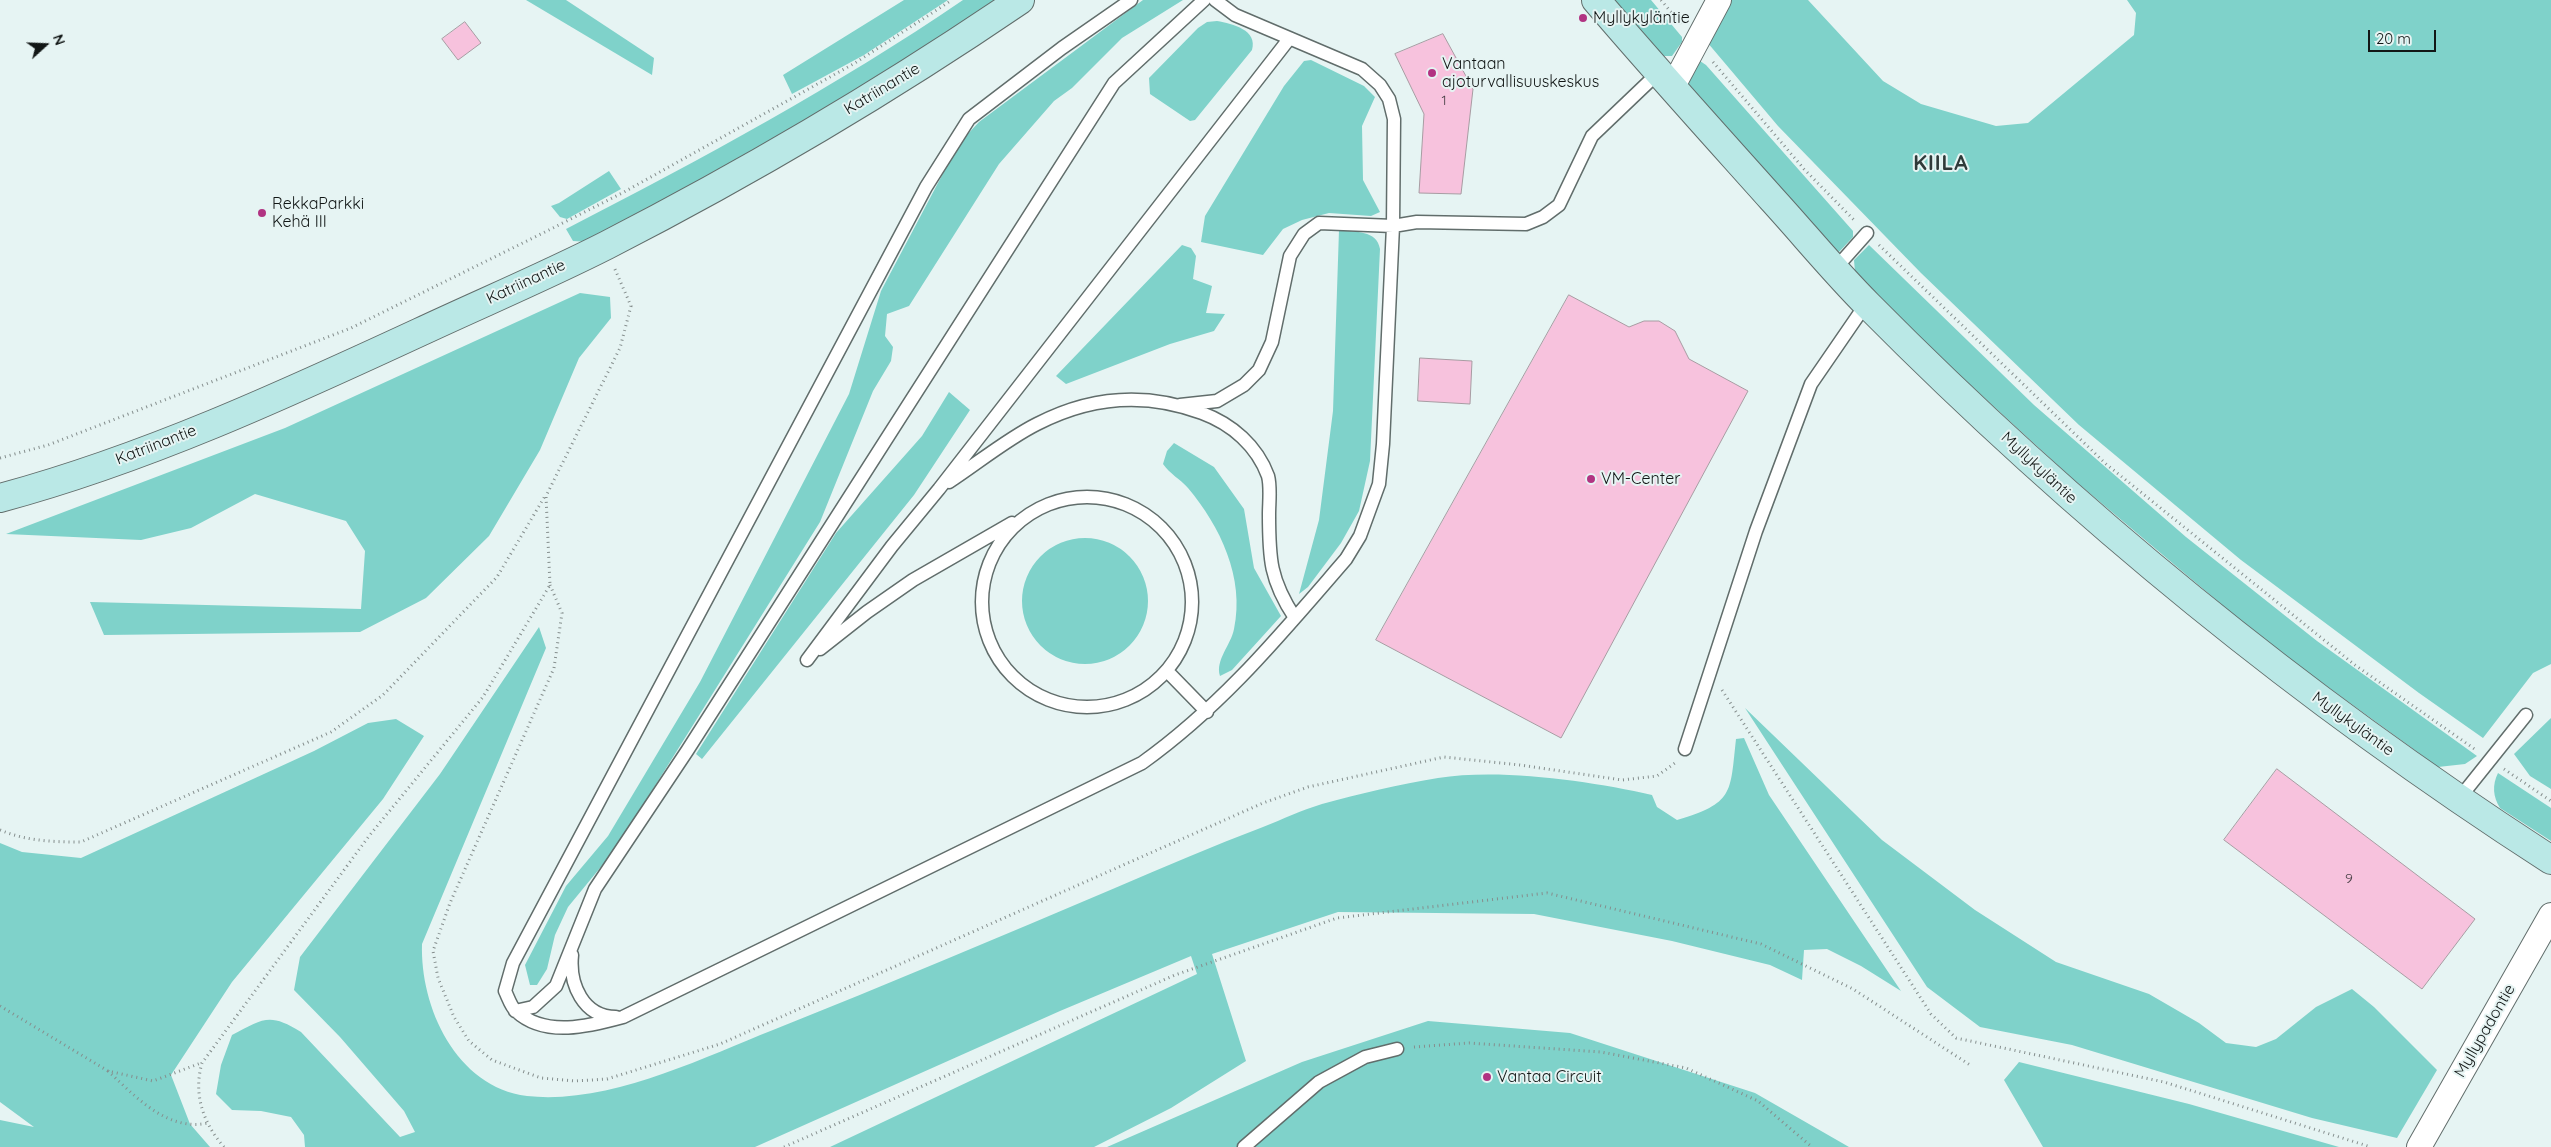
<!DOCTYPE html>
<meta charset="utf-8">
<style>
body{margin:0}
#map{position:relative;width:2551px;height:1147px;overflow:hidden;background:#e6f4f3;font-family:Quicksand,sans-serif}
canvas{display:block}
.north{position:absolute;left:20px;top:20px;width:50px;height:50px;-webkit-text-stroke:4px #e6f4f3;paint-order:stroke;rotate:70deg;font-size:14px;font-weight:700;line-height:20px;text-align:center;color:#121716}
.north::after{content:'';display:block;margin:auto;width:18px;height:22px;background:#121716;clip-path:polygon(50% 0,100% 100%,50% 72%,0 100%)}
.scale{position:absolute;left:2368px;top:30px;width:68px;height:22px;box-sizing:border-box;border:2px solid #121716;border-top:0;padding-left:6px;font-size:15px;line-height:18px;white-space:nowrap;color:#121716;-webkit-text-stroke:4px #e6f4f3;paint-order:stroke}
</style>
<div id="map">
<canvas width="2551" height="1147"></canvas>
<div class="north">N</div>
<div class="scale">20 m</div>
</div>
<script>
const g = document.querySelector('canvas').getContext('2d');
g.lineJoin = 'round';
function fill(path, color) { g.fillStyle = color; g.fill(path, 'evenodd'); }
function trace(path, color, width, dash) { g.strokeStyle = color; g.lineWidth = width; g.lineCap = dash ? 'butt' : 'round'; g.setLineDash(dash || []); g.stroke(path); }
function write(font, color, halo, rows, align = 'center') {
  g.font = font + ' Quicksand,sans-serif'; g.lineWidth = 4; g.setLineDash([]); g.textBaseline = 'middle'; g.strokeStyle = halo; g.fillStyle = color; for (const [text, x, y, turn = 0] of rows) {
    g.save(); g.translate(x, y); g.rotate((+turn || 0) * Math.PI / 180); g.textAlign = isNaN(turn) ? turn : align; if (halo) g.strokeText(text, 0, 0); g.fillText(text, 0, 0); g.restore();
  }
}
fill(new Path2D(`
 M526 0H566L654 58 652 75Z
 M904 0H948L864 55 792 94 783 75Z
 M963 0H1004L819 117 588 242 573 241 566 229C702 159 837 86 963 0Z
 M1143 0H1183L1122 38 1072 88 1054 101 999 164 909 306 887 314 885 336 893 347 891 361 873 391 820 522 643 805 609 857 568 907 555 935 547 969 537 985H530L525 965 566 886 608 836 700 682 849 394 881 291 948 164 965 137 979 122Z
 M1610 0H1651L1682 37V42L1672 56H1660Z
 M1729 0H1808L1883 81 1921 104 1996 126 2028 123 2134 35 2136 13 2127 0H2551V664L2533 673 2483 738 2419 693 2241 560 2079 425 1921 273 1778 126 1707 42Z
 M1217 21C1233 24 1258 30 1252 50L1195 120 1190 121 1150 94 1149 78 1198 28 1207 22Z
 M1311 60 1364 86 1375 97 1362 126 1363 180 1380 212 1371 216 1329 213 1302 220 1283 229 1263 255 1201 242 1205 216 1284 86 1304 61Z
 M1700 61 1706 65 1853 231V237L1839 252 1831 250 1689 91V73Z
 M609 171 621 189 567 219 560 217 551 206 559 203Z
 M1339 230C1355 232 1377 230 1380 249L1370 461 1359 511 1341 543 1308 587 1299 594 1319 520 1333 411Z
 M1182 245 1191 248 1196 256 1193 279 1212 286 1206 313 1225 314 1214 331 1170 344 1066 384 1056 376Z
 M1869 245 2034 405 2186 537 2317 641 2477 756 2465 764 2438 767 2266 642 2074 480 1920 339 1855 272 1854 260Z
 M580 293 610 297 611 318 579 358 540 450 489 536 426 598 360 632 104 635 90 602 361 609 365 551 346 521 255 494 191 528 141 540 6 534 285 428Z
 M949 392 970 410 914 495 702 759 696 754 836 533 922 436Z
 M1174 443 1214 467 1244 509 1254 568 1281 616 1232 670 1220 676C1215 660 1231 645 1234 629 1245 578 1220 526 1188 488 1180 479 1170 474 1163 464L1167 451Z
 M1022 601a63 63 0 1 1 126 0a63 63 0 1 1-126 0Z
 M539 627 546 648 422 944C420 1007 456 1087 527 1096 607 1105 700 1059 773 1030 888 984 1002 936 1115 888 1164 867 1213 846 1263 827 1283 819 1302 810 1322 804 1359 794 1400 784 1438 778 1500 768 1591 781 1652 795L1657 807 1677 820C1734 803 1730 794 1736 739L1744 738 1769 795 1901 991 1861 966 1827 949 1804 950 1802 980 1770 965 1672 941 1534 914 1338 912 1212 954 1246 1061 1171 1108 1094 1147H830L1197 974 1191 956 1060 1011 755 1147H305L304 1135 291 1117 261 1111 232 1110 216 1094 221 1065 232 1035C263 1019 269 1012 301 1032L400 1137 415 1132 404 1111 340 1037 294 990 300 957 440 774Z
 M1745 708 1882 840 1975 910 2056 962 2149 994 2199 1023 2226 1043 2256 1047 2276 1039 2316 1007 2352 989 2374 1007 2437 1070 2397 1138 2312 1118 2072 1045 1980 1027 1927 987Z
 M2551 718V789L2530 776 2514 754Z
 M396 719 424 736 383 799 232 982 171 1075 190 1124 210 1147H0V1120L34 1127 0 1102V843L22 852 81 858 314 751 368 723Z
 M2498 773 2551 808V841L2500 808C2493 797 2492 785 2498 773Z
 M1428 1021 1570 1033 1755 1093 1849 1147H1107L1302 1062Z
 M2019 1062 2189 1104 2339 1147H2043L2004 1080Z`), '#7fd2ca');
const building = new Path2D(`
 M465 22 481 43 458 60 442 39Z
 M1443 34 1473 89 1461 194 1419 193 1424 114 1395 54Z
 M1569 295 1629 327 1644 321H1659L1675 331 1689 359 1748 391 1561 738 1376 640Z
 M1420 358 1472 361 1470 404 1418 401Z
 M2277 769 2475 919 2422 989 2224 840Z`);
fill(building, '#f7c2dd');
trace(building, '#a79ca2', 1);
const service = new Path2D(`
 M1131 0 1062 48 969 119 926 187 513 963 505 991C508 997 511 1007 516 1011 545 1038 590 1026 623 1017L1142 763C1223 705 1281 634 1346 559L1360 536 1379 484 1383 444 1393 226 1394 119 1389 99 1380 85 1362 69 1235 15 1215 0
 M1835 269 1867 233
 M1180 405 1217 401 1244 385 1259 370 1272 342 1290 256 1304 234 1319 223 1393 226 1417 222 1526 224 1543 217 1559 205 1592 136 1658 73
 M949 482C978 463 1007 439 1037 424 1091 396 1146 392 1202 413 1232 424 1257 446 1268 476 1271 487 1269 503 1269 514 1269 559 1270 580 1295 618
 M982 602a105 105 0 1 1 210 0a105 105 0 1 1-210 0Z
 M820 649 867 612 913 580 1012 523
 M807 660 892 546 939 489 1289 39
 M1167 671 1207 712
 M1685 749 1756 531 1811 384 1866 304
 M2458 800 2526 715
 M572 955C569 984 583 1017 616 1017
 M515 1011 533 1007 556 986 595 889 687 751 1114 83 1204 0
 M1244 1147 1319 1082 1365 1057 1397 1049`);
const minor = new Path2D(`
 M1672 88 1719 0
 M2419 1147 2551 915`);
const secondary = new Path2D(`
 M1596 0C1653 67 1713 133 1772 199 1804 234 1834 271 1868 305 2076 515 2303 700 2551 860
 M0 498C145 459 284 395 420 332 482 303 546 276 607 245 749 172 888 90 1020 0`);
trace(service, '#616d6b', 15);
trace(minor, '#616d6b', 26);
trace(secondary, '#616d6b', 30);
trace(new Path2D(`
 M1661 0 1681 24
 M1713 62 1804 169 1855 221
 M1879 245 2106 464 2355 665 2476 750
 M0 458 48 445 351 328 545 232 624 192 855 63 952 0
 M550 585 562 613 554 668 450 903 433 951 438 978 454 1017 469 1041 492 1060 541 1078 575 1081 607 1079 720 1044 1263 803 1308 787 1444 757 1520 765 1622 780 1657 776 1675 763
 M1722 690 1931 1014 1956 1038 2164 1082 2371 1147
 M2504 769 2551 801
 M0 830C26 841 53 842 81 842L331 732 383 695 497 577 545 496
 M0 1006 108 1071 153 1081 201 1063
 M1414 1047 1469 1043 1601 1052 1686 1068 1758 1101 1812 1147
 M108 1071C135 1096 167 1132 208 1123
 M224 1147C203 1123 193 1094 202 1063L369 836 483 697 550 585 546 496 620 348 631 306 614 267
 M784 1147 1175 975 1337 918 1547 893 1761 944 1853 989 1970 1065`), '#858e8d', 3, [1, 4]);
trace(service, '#fff', 12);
trace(minor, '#fff', 24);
trace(secondary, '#bae8e6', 28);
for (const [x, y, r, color] of [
 [1583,18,5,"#b13382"],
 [1432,73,5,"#b13382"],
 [262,213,5,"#b13382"],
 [1591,479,5,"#b13382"],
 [1487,1077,5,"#b13382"]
]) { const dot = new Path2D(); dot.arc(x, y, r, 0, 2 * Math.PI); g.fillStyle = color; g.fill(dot); trace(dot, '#e6f4f3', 2); }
write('14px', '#4b4248', null, [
 ["1",1444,101],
 ["9",2349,879]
]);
write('16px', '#121716', '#e6f4f3', [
 ["Myllykyläntie",1593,18],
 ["Vantaan",1442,64],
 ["ajoturvallisuuskeskus",1442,82],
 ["RekkaParkki",272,204],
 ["Kehä III",272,222],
 ["VM-Center",1601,479],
 ["Vantaa Circuit",1497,1077]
], 'left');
write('16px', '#121716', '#e6f4f3', [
 ["Katriinantie",882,89,-31],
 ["Katriinantie",526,282,-25],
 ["Katriinantie",156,445,-21],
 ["Myllykyläntie",2039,468,43],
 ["Myllykyläntie",2353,724,36],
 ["Myllypadontie",2485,1031,-60]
]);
g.letterSpacing = '1px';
write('bold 21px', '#2f3a39', '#e6f4f3', [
 ["KIILA",1941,164]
]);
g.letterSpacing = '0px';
</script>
